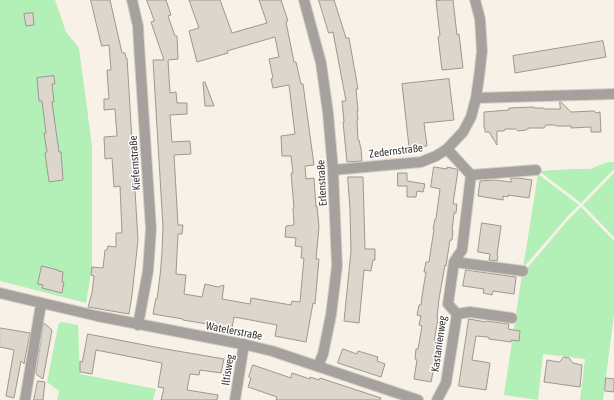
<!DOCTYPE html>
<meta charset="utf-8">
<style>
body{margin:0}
canvas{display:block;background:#f8f1e7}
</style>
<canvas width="614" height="400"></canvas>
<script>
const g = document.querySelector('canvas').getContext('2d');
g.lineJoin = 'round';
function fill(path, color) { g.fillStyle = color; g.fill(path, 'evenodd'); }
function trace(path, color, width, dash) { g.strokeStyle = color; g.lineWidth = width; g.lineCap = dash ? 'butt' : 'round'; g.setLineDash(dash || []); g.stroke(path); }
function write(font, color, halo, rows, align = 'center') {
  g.font = font + ' "Asap Condensed",sans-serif'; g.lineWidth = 3; g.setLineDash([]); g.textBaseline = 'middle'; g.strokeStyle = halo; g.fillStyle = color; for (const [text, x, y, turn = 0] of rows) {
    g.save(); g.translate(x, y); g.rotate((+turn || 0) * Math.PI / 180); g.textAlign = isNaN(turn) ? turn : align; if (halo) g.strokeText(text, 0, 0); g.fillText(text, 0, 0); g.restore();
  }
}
fill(new Path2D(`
 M0 0H55L66 32 79 48 92 146V267L86 303 0 281Z
 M608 162H614V169L581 203 539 171 574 169H590Z
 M614 173V237L583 205Z
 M538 174 579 205 567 217 523 268Z
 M581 207 614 241V314L603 400H580L585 359 543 354 538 400 504 395 522 274 569 219Z
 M62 322 78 325 80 374 156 389 153 400H57L59 391 47 382 58 326 59 323Z`), '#b3f0b7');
const building = new Path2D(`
 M91 0H110L122 53H125L126 58H127L138 240 132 295 129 314 88 307 92 293 94 276 91 275 92 267 103 268 105 250H107L108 246 116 247V233H122L120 186 114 187 112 158 105 159 104 137 117 136 115 109 104 110V99H109L107 70H111L109 45 102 46Z
 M147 0H166L171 15 168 16 175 36H177L178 59 168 60 170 93 176 92 177 103H187V114L170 115 172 142 190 141 191 154 174 155 178 225H183L182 234H178L176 274 186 275 184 294 202 297 205 284 218 287 224 285 222 299 250 304 251 298 291 305 292 301 300 302 304 258H301L302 247 295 246 296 238 285 237 286 226 294 225 293 208H294L291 173H293L291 156H282L281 136 295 134 289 85 273 88 271 79 273 78 269 59 279 57 275 37 227 51 228 53 197 62 189 31 199 28 189 0H220L232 33 267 23 259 0H281L288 21 286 22 294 62H296L301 84H303L314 165 305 166 306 179 314 178 316 207 317 206 319 227 316 259H319L315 304 313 303 306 342 275 336 277 325 256 321 234 317 232 328 183 320V319L153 314 156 298 157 299 160 276 162 253 163 227 153 60H164L151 22 154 21Z
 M319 0H334L346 38H349L358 89H356L358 111H357L358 120H357L358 140H359L361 149 362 161 347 162 343 122H344L342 101H346L333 32 329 33Z
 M443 0H453L457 35 459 34 463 68 442 70 438 37 440 36 436 1Z
 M33 13 34 25 26 26 24 14Z
 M603 41 606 57 515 73 513 56Z
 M54 76 55 84H52L54 102H52L56 131 59 152H61L63 180 49 182 45 153 47 152 44 133H46L42 101H39L37 78Z
 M449 79 454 120 424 123 427 146 409 147 402 84Z
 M205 82 214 106H205L203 83Z
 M560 102H561L571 112 594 111 596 113 600 112 601 132H591V127L571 128V126H556L555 125H546L544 128H529L526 130 518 131 516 129H505L504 131H497V145L489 132H485V128H484V112L509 110V108L534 107V108H543L545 109H560Z
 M434 167 447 169V167L456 169 458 170 453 204H457L456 213H454L452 231H453L452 240H450L446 266 445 265 439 299 437 318H438L434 342 437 343 434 362H436L434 372H433L431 382 414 379 417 360 415 359 416 349H418L422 326 419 325 421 316 417 315 419 305H421L422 296 426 272H424L426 262H429L434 229H433L435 219H436L440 189 431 187Z
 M398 173H407V181L425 184 423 192 417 191 416 197H407V186H398Z
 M348 177H363L365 249H375V260H373L371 271 364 270 359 323 344 321 351 251 350 209Z
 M511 178H519L532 180 529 198 508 195V197L503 196V200L478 196 480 181 495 180 511 182Z
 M482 223 501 226 497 255 498 256 497 261 489 260 490 254 478 252Z
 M42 266 58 270V271L63 272 62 282H64L62 293 42 288 43 285 38 284Z
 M466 270 516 277 514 294 493 291 492 295 483 293 484 289 463 286Z
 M469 319 486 322 487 321 509 324 508 329 520 331 519 341 511 340V342L489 339 488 337 476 336 472 360 490 363 486 390 459 386Z
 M44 323 52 330 43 379 36 374Z
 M0 328 30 333 24 364 21 361 14 398 6 396 14 350 0 347Z
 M88 334 160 348 224 359 221 373 200 370 199 375 190 374 187 390 218 395 217 400H161L164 388 158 387 162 363 96 350 92 374 80 372V361L82 362Z
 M343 349 357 354 358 351 378 357 377 361 385 364 381 377 338 363Z
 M564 357 569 358 573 363 582 365 580 387 544 382 547 360 559 362Z
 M253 365 291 378 292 373 310 379V377L319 380 320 378 381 398 380 400H276L277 397 248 387 251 378 249 377Z
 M606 378 614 379V392L605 391Z
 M38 381 45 382 43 400H34Z`);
fill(building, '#ddd6cc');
trace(building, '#9e978e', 1);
const street = new Path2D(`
 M132 0 138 26 139 45 151 229 148 271 138 325
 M304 0 321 63 328 113 333 170 337 266 331 315 323 354 318 366
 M476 98 614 94
 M333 170 421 162 436 156 447 149 463 132 471 117 476 98 479 77 482 51 480 19 475 0
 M471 175 536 170
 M454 262 523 271
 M0 293 97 316 247 345 272 351 418 400
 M457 314 470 312 512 318
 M25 400 41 304
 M235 400 244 344
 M437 400 446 383 457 314 448 304 454 262 462 250 471 175 447 149`);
trace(street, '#d5cfc6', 12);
trace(street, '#a5a29e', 10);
write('11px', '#373531', '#fff', [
 ["Zedernstraße",396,151,-7],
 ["Kiefernstraße",135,163,-94],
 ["Erlenstraße",322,183,-93],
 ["Watelerstraße",234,331,11],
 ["Kastanienweg",439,344,-82],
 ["Iltisweg",228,370,-81]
]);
</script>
